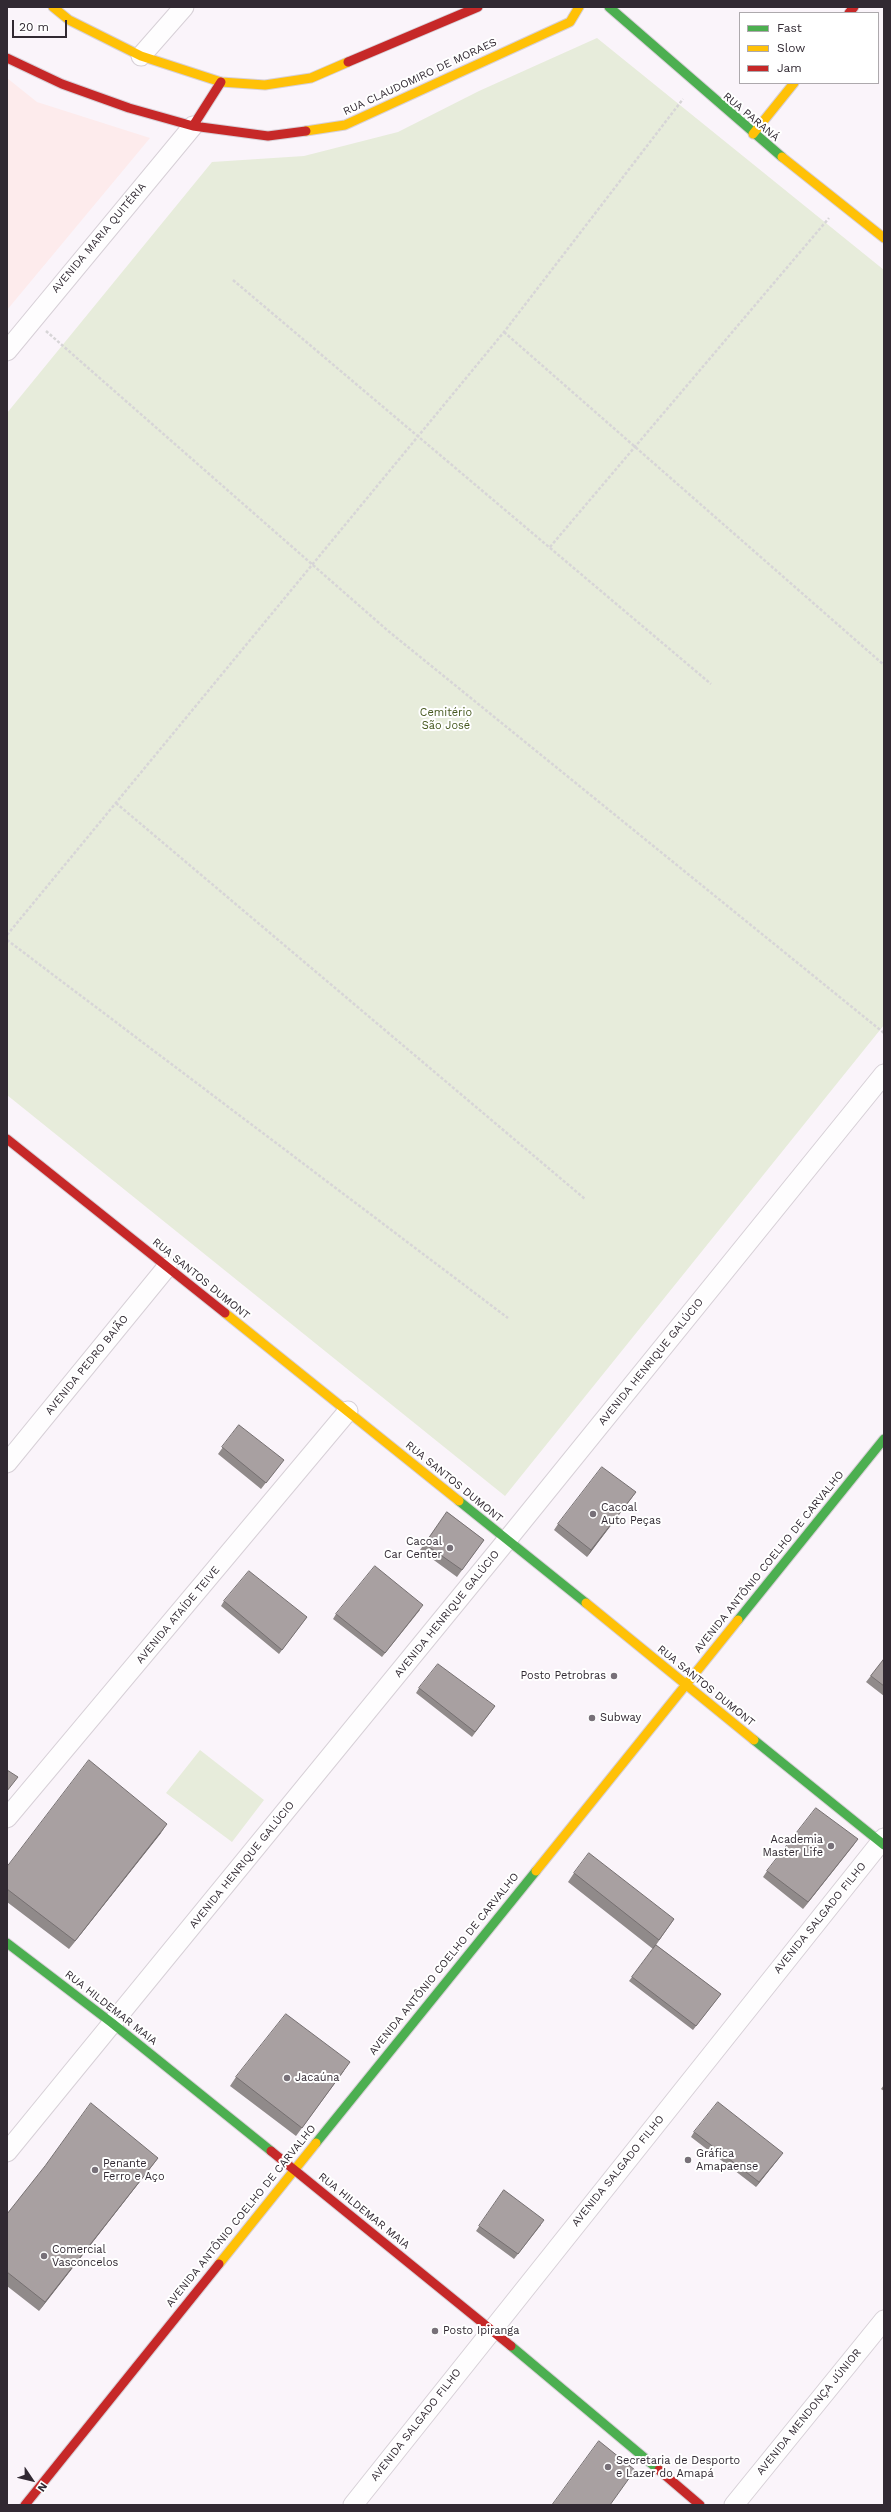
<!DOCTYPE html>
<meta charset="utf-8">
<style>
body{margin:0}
#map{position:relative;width:891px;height:2512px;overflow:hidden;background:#faf4fa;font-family:"Work Sans",sans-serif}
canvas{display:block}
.frame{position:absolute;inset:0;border:8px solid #312932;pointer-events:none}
.legend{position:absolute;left:739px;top:12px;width:140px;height:72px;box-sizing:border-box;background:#fff;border:1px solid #ada9ad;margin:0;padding:5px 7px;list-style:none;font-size:12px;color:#312932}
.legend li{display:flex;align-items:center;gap:8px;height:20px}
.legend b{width:20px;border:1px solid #ada9ad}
.north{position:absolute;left:12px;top:2460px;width:40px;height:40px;-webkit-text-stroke:3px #fff;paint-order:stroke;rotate:125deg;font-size:11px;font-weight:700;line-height:16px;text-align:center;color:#312932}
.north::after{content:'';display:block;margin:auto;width:14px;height:18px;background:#312932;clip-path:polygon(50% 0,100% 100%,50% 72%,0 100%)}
.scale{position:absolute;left:12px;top:20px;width:55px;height:18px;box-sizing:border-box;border:2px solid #312932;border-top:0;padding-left:5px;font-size:12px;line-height:14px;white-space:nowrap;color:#312932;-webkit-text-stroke:3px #fff;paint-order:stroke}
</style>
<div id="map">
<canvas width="891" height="2512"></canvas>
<div class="frame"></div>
<ul class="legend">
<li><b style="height:5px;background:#4caf50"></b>Fast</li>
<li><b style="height:5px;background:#ffc107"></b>Slow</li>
<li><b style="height:5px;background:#c62828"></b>Jam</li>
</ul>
<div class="north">N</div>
<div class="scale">20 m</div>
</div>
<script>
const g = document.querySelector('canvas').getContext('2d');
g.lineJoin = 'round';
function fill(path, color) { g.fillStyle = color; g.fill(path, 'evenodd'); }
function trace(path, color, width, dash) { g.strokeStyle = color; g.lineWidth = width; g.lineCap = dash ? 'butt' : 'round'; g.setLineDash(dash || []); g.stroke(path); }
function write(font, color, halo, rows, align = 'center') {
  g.font = font + ' "Work Sans",sans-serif'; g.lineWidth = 4; g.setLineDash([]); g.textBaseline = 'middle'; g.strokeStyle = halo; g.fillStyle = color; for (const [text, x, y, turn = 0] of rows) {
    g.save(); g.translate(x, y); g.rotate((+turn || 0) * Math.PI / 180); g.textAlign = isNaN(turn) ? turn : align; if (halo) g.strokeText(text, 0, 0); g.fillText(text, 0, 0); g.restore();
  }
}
fill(new Path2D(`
 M7 78 37 102 150 138 7 310Z`), '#fdebec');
fill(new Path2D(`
 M597 38 884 270V1025L505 1496 7 1095V413L212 162 304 156 398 132 479 91Z
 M200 1750 264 1800 232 1842 166 1793Z`), '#e7ecdb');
const street = new Path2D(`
 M141 56 184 7
 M7 351 193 126
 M7 1463 167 1267
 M7 1818 348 1411
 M7 2152 507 1540 884 1074
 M353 2505 884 1838
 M734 2505 884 2320`);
const fast = new Path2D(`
 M609 7 782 157
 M459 1501 586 1603
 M738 1620 884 1439
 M754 1740 884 1845
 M7 1943 112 2023 271 2151
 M316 2143 536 1871
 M511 2346 659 2470`);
const slow = new Path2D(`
 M53 7 69 20 141 56 221 82 265 85 311 78 348 62
 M306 131 345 125 570 22 579 7
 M753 134 794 83
 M782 157 884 238
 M225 1313 459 1501
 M586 1603 754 1740
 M536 1871 738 1620
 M219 2264 316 2143`);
const jam = new Path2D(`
 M849 13 854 7
 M7 58 62 84 129 108 193 126 268 136 306 131
 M348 62 478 7
 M193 126 221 82
 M7 1139 225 1313
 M271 2151 511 2346
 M659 2470 700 2505
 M25 2505 219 2264`);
trace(street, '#d7d0d7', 21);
trace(fast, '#d7d0d7', 11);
trace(slow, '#d7d0d7', 11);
trace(jam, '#d7d0d7', 11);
trace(new Path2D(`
 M233 280 711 684
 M46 331 387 630 884 1033
 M504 332 884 665
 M550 547 829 218
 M116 803 585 1199
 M7 935 504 332 683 99
 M7 940 508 1318`), '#d7d5d7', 2.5, [3, 2]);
trace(street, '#fefdfe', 19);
trace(fast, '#4caf50', 9);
trace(slow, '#ffc107', 9);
trace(jam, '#c62828', 9);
fill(new Path2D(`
 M239 1425 279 1466 261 1489 218 1454Z
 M636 1492 587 1557 554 1530 558 1524Z
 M447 1512 484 1540 457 1577 420 1550Z
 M224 1601 307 1617 279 1654 221 1606Z
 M420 1610 382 1657 333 1619 336 1614Z
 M884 1659V1696L866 1682Z
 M419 1688 495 1706 472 1737 416 1693Z
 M161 1833 69 1949 7 1902V1867Z
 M858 1839 803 1909 763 1877 767 1871Z
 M574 1873 674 1919 656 1945 721 1994 693 2030 629 1981 653 1949 568 1882Z
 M344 2071 296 2136 230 2086 236 2077Z
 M884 2085V2091L881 2089Z
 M694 2132 780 2157 756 2187 691 2137Z
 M158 2158 152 2166 39 2311 7 2286V2214Z
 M504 2190 541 2225 514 2259 476 2231Z`), '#908a8a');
fill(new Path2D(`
 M636 1492 631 1499 587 1557 591 1550Z
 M167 1824 161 1833 69 1949 75 1941Z
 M858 1839 853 1846 803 1909 808 1902Z
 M783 2153 780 2157 756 2187 759 2182Z
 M158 2158 152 2166 39 2311 45 2302Z`), '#767071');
const building = new Path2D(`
 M239 1425 284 1460 266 1483 222 1447Z
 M602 1467 636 1492 591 1550 558 1524Z
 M447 1512 484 1540 462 1570 425 1544Z
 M375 1566 423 1605 385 1653 336 1614Z
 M249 1571 307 1617 282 1650 224 1601Z
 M884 1659V1686L871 1676Z
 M438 1664 495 1706 475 1732 419 1688Z
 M89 1760 167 1824 75 1941 7 1889V1867Z
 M7 1770 18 1777 7 1791Z
 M816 1808 858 1839 808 1902 767 1871Z
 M589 1853 674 1919 659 1940 574 1873Z
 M656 1945 721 1994 696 2026 632 1977Z
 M286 2014 350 2062 302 2128 236 2077Z
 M718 2102 783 2153 759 2182 694 2132Z
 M91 2103 158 2158 45 2302 7 2272V2214L45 2166Z
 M504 2190 544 2220 518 2254 479 2226Z
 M599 2441 635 2470 610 2505H555L553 2504Z`);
fill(building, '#a8a0a1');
trace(building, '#767071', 1);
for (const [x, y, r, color] of [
 [593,1514,4,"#777078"],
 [450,1548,4,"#777078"],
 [614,1676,4,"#777078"],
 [592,1718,4,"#777078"],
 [831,1846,4,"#777078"],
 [287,2078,4,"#777078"],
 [688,2160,4,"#777078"],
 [95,2170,4,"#777078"],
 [44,2256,4,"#777078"],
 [435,2331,4,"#777078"],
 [608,2467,4,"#777078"]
]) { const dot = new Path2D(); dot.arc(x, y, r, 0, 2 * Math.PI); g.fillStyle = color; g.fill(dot); trace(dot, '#fff', 1.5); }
write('11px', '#312932', '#fff', [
 ["RUA CLAUDOMIRO DE MORAES",420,77,-25],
 ["RUA PARANÁ",751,117,40],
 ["AVENIDA MARIA QUITÉRIA",99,238,-50],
 ["RUA SANTOS DUMONT",201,1279,39],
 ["AVENIDA HENRIQUE GALÚCIO",651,1362,-51],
 ["AVENIDA PEDRO BAIÃO",87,1365,-51],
 ["RUA SANTOS DUMONT",454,1482,39],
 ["AVENIDA ANTÔNIO COELHO DE CARVALHO",769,1562,-51],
 ["AVENIDA HENRIQUE GALÚCIO",447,1614,-51],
 ["AVENIDA ATAÍDE TEIVE",178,1615,-50],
 ["RUA SANTOS DUMONT",706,1686,39],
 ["AVENIDA HENRIQUE GALÚCIO",242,1865,-51],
 ["AVENIDA SALGADO FILHO",820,1918,-51],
 ["AVENIDA ANTÔNIO COELHO DE CARVALHO",444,1964,-51],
 ["RUA HILDEMAR MAIA",111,2008,38],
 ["AVENIDA SALGADO FILHO",618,2171,-51],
 ["RUA HILDEMAR MAIA",364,2211,39],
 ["AVENIDA ANTÔNIO COELHO DE CARVALHO",241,2216,-51],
 ["AVENIDA MENDONÇA JÚNIOR",809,2412,-51],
 ["AVENIDA SALGADO FILHO",416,2425,-52]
]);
write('11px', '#46581f', '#fff', [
 ["Cemitério",446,713],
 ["São José",446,726]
]);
write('11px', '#312932', '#fff', [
 ["Cacoal",601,1508],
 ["Auto Peças",601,1521],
 ["Cacoal",442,1542,"right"],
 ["Car Center",442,1555,"right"],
 ["Posto Petrobras",606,1676,"right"],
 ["Subway",600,1718],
 ["Academia",823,1840,"right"],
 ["Master Life",823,1853,"right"],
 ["Jacaúna",295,2078],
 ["Gráfica",696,2154],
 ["Amapaense",696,2167],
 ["Penante",103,2164],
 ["Ferro e Aço",103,2177],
 ["Comercial",52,2250],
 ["Vasconcelos",52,2263],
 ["Posto Ipiranga",443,2331],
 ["Secretaria de Desporto",616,2461],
 ["e Lazer do Amapá",616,2474]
], 'left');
</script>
